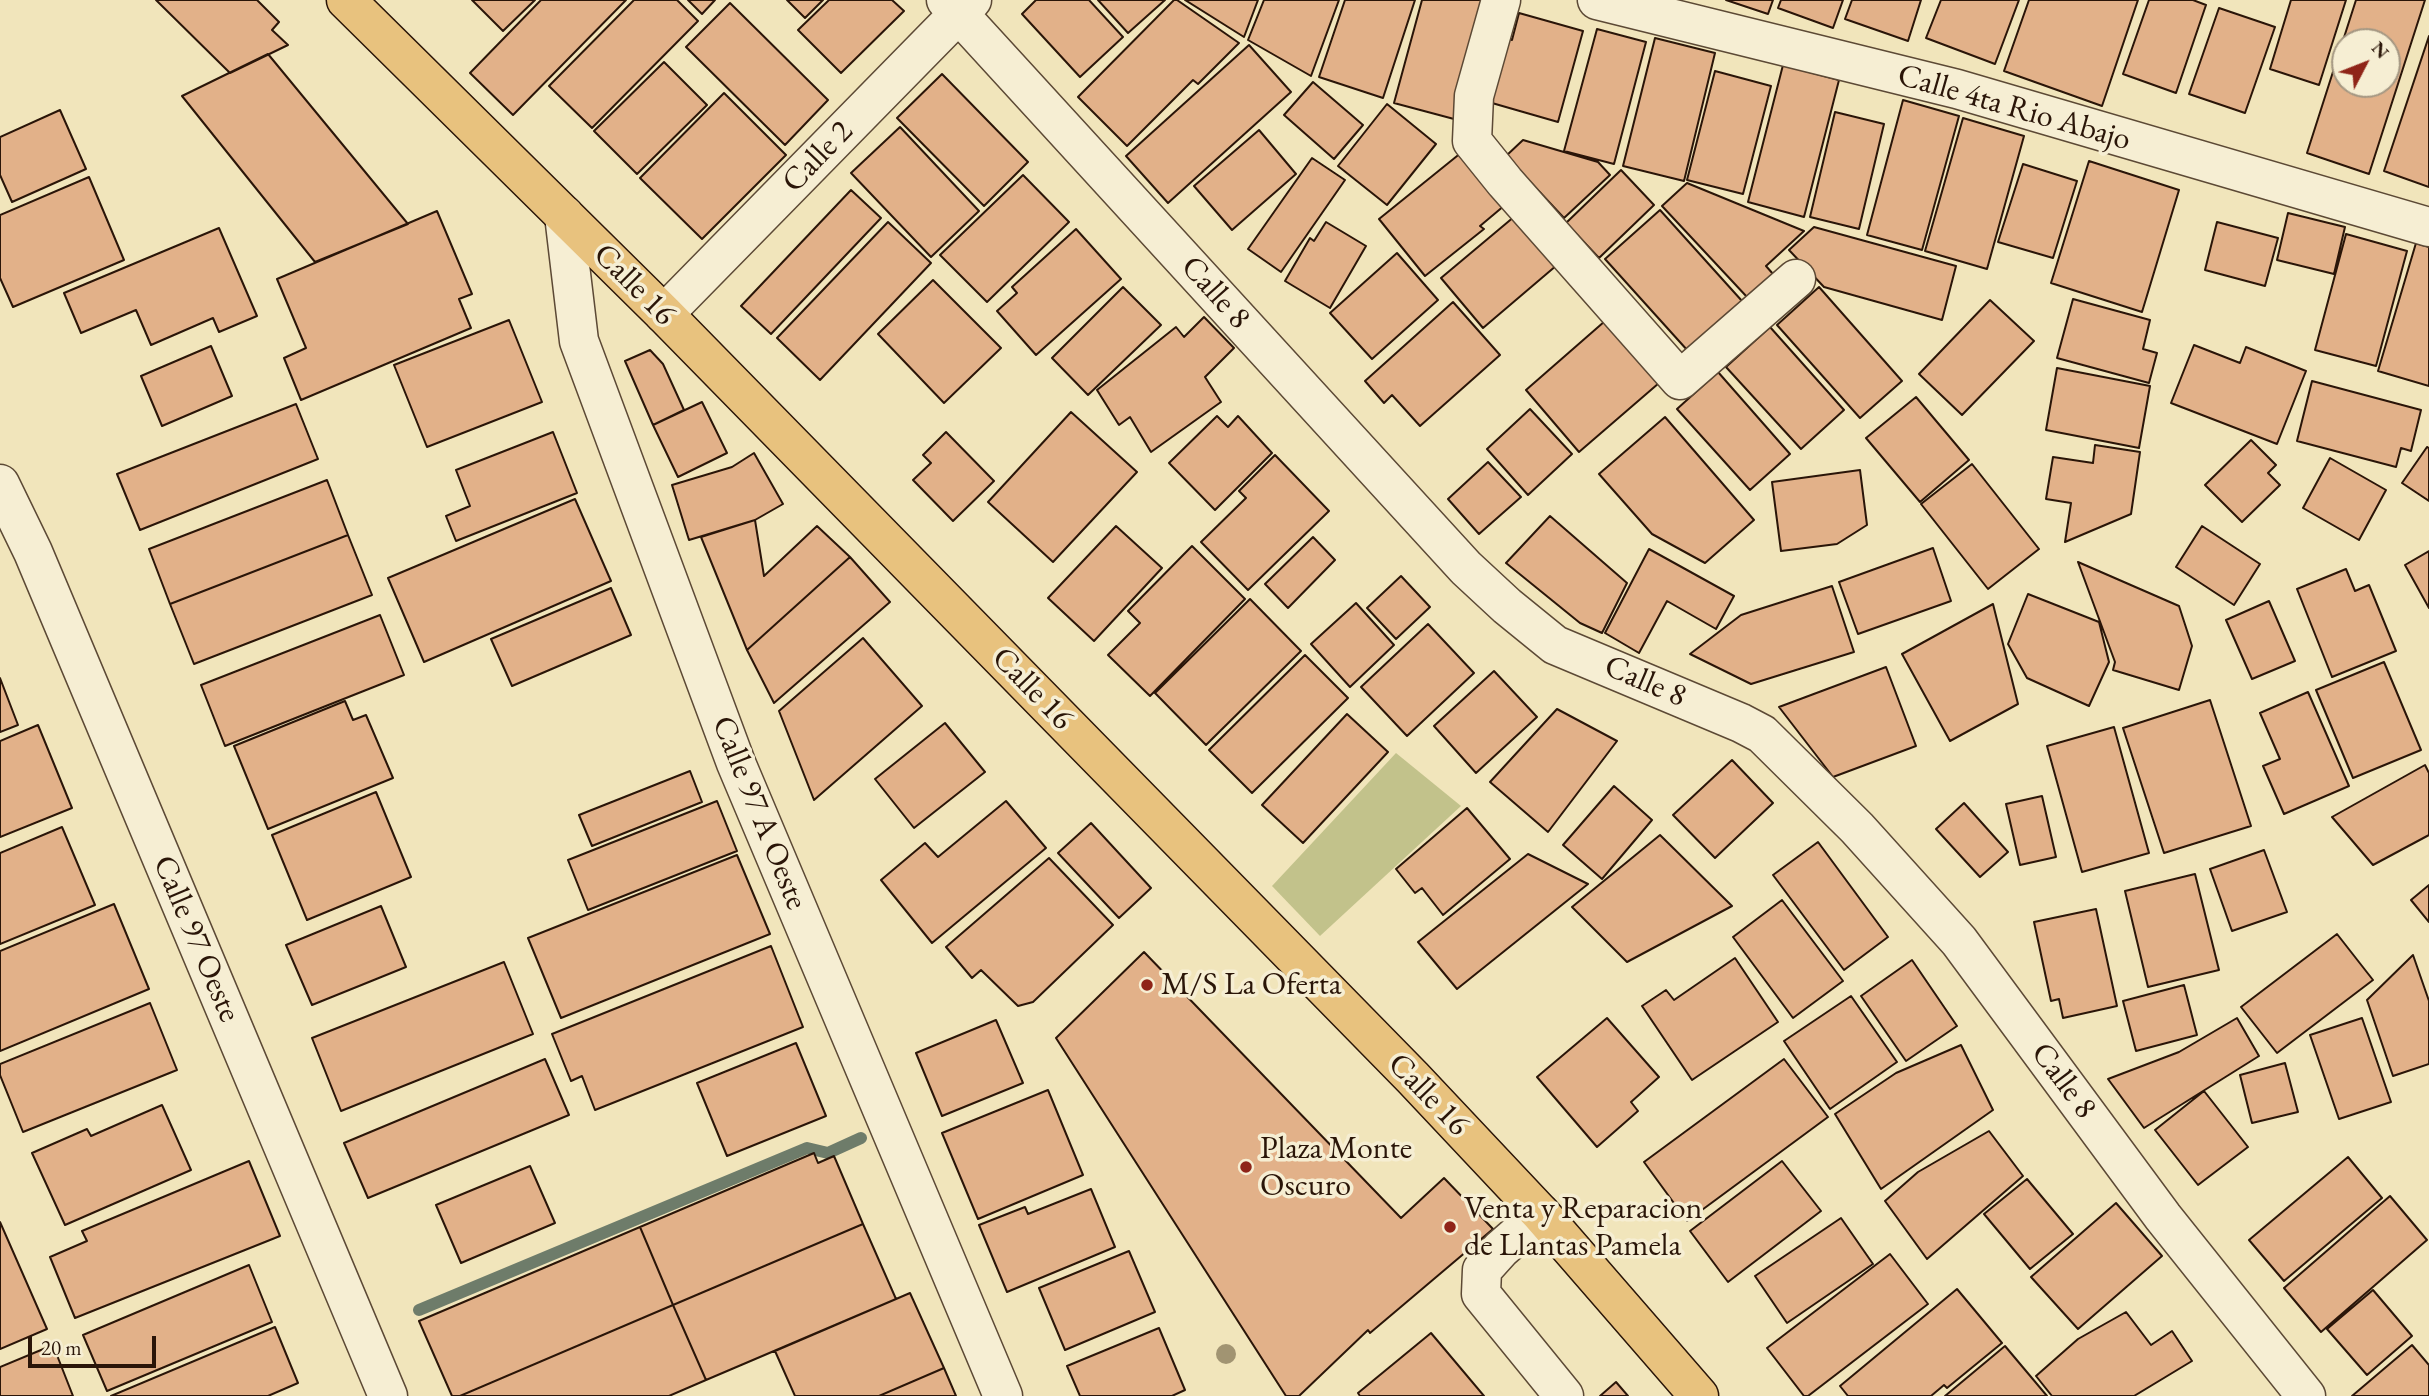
<!DOCTYPE html>
<style>
body{margin:0}
#map{position:relative;width:2429px;height:1396px;overflow:hidden;background:#f1e5bb;font-family:"EB Garamond",serif}
canvas{display:block}
.north{position:absolute;left:2331px;top:28px;width:70px;height:70px;box-sizing:border-box;background:#f6eed3;border:2px solid #a49782;border-radius:50%;rotate:48deg;font-size:19px;font-weight:700;line-height:28px;text-align:center;color:#2a1508}
.north::after{content:'';display:block;margin:auto;width:24px;height:32px;background:#8f2418;clip-path:polygon(50% 0,100% 100%,50% 72%,0 100%)}
.scale{position:absolute;left:28px;top:1336px;width:128px;height:32px;box-sizing:border-box;border:4px solid #2a1508;border-top:0;padding-left:9px;font-size:21px;line-height:24px;white-space:nowrap;color:#2a1508;-webkit-text-stroke:5px #f6eed3;paint-order:stroke}
</style>
<div id="map">
<canvas width="2429" height="1396"></canvas>
<div class="north">N</div>
<div class="scale">20 m</div>
</div>
<script>
const g = document.querySelector('canvas').getContext('2d');
g.lineJoin = 'round';
function fill(path, color) { g.fillStyle = color; g.fill(path, 'evenodd'); }
function trace(path, color, width, dash) { g.strokeStyle = color; g.lineWidth = width; g.lineCap = dash ? 'butt' : 'round'; g.setLineDash(dash || []); g.stroke(path); }
function write(font, color, halo, rows, align = 'center') {
  g.font = font + ' "EB Garamond",serif'; g.lineWidth = 7; g.setLineDash([]); g.textBaseline = 'middle'; g.strokeStyle = halo; g.fillStyle = color; for (const [text, x, y, turn = 0] of rows) {
    g.save(); g.translate(x, y); g.rotate((+turn || 0) * Math.PI / 180); g.textAlign = isNaN(turn) ? turn : align; if (halo) g.strokeText(text, 0, 0); g.fillText(text, 0, 0); g.restore();
  }
}
fill(new Path2D(`
 M1396 753 1461 806 1320 936 1272 886Z`), '#c2c28b');
trace(new Path2D(`
 M419 1310 807 1148 828 1153 861 1138`), '#6e7c6a', 12);
const building = new Path2D(`
 M156 0H257L279 22 272 30 288 45 230 73Z
 M472 0H535L503 31Z
 M541 0H626L513 115 470 73Z
 M634 0H677L698 21 592 128 549 86Z
 M688 0H715L702 14Z
 M787 0H823L805 18Z
 M829 0H892L904 11 841 73 798 30Z
 M1036 0H1089L1123 37 1080 77 1022 14Z
 M1098 0H1165L1128 33Z
 M1174 0H1177L1239 43 1198 84 1193 80 1127 146 1078 97Z
 M1185 0H1258L1244 37Z
 M1264 0H1339L1311 76 1248 40Z
 M1345 0H1415L1383 98 1319 77Z
 M1422 0H1486L1454 119 1394 103Z
 M1726 0H1773L1768 14Z
 M1781 0H1843L1833 28 1778 8Z
 M1852 0H1921L1908 41 1845 19Z
 M1941 0H2019L1995 64 1926 38Z
 M2029 0H2138L2102 106 2004 71Z
 M2149 0H2193L2206 5 2176 93 2123 74Z
 M2291 0H2346L2319 85 2270 69Z
 M2356 0H2425L2369 174 2307 153ZM2345 42H2387V84H2345Z
 M730 3 828 100 785 145 686 47Z
 M2219 8 2275 27 2245 113 2189 94Z
 M1519 13 1583 31 1558 122 1485 101 1503 37 1512 40Z
 M1597 29 1646 42 1614 164 1564 151Z
 M2429 36V187L2384 171Z
 M1655 38 1715 53 1684 181 1623 166Z
 M1249 45 1291 92 1168 203 1126 156Z
 M268 54 408 224 315 262 182 96Z
 M664 62 707 105 637 174 594 131Z
 M1783 65 1839 80 1804 217 1748 202Z
 M1715 71 1771 86 1743 194 1687 180Z
 M942 74 1028 162 984 206 897 118Z
 M1313 82 1363 125 1334 159 1284 115Z
 M724 93 786 155 702 239 640 178Z
 M1903 100 1959 116 1922 250 1867 235Z
 M1387 104 1436 144 1387 205 1338 166Z
 M60 110 86 169 12 202 0 175V137Z
 M1835 112 1884 124 1859 229 1810 217Z
 M1963 118 2024 136 1987 269 1925 251Z
 M900 127 979 211 931 257 851 173Z
 M1259 130 1296 174 1232 230 1194 186Z
 M1523 140 1598 162 1610 175 1564 218 1506 156Z
 M1462 152 1505 205 1480 226 1484 229 1425 276 1379 219Z
 M1312 158 1345 180 1281 272 1248 249Z
 M2089 161 2179 190 2142 312 2051 283Z
 M2023 164 2077 181 2053 258 1998 242Z
 M1621 170 1654 205 1599 258 1566 223Z
 M1023 175 1069 222 987 302 940 255Z
 M89 177 124 260 13 307 0 278V215Z
 M1687 183 1804 231 1766 266 1773 274 1747 297 1662 206Z
 M851 190 881 218 771 334 741 306Z
 M1660 210 1742 301 1688 351 1605 259Z
 M437 211 472 294 459 299 471 328 301 400 284 358 306 348 277 279Z
 M2288 213 2345 227 2334 274 2277 260Z
 M1515 216 1557 265 1483 328 1441 278Z
 M888 222 931 263 820 380 777 338Z
 M1326 222 1366 246 1330 308 1285 281 1310 238 1314 241Z
 M2217 222 2278 238 2265 286 2205 270Z
 M1814 227 1956 266 1942 320 1824 287 1789 250Z
 M219 228 257 316 219 332 213 318 151 345 136 310 81 333 64 293Z
 M1076 229 1121 279 1036 355 997 311 1017 293 1012 287Z
 M2346 234 2407 251 2376 366 2315 350Z
 M2416 243 2429 247V386L2378 371Z
 M1397 253 1438 300 1372 359 1330 313Z
 M933 280 1001 348 944 403 878 334Z
 M1123 287 1161 325 1088 395 1052 358Z
 M1819 287 1902 381 1860 418 1777 325Z
 M2073 299 2150 320 2143 349 2157 353 2149 383 2057 358Z
 M1990 300 2034 341 1962 415 1919 374Z
 M1453 302 1500 355 1420 426 1392 395 1384 403 1365 381Z
 M1204 317 1234 348 1205 377 1221 402 1151 452 1130 417 1119 425 1097 390 1176 327 1184 337Z
 M509 320 542 402 427 447 394 365Z
 M1605 321 1659 383 1579 452 1526 390Z
 M1770 327 1844 410 1801 449 1726 367Z
 M2194 345 2240 363 2246 347 2306 371 2277 444 2171 403Z
 M211 346 232 396 162 426 141 376Z
 M650 350 663 364 684 410 653 425 625 361Z
 M2057 368 2150 386 2139 448 2046 430Z
 M1718 372 1790 454 1750 490 1677 409Z
 M2312 381 2421 410 2411 451 2401 448 2396 467 2297 441Z
 M1916 397 1969 460 1920 502 1866 438Z
 M702 402 727 453 678 477 653 425Z
 M296 404 318 459 140 530 117 474Z
 M1530 409 1572 454 1528 495 1487 449Z
 M1071 412 1137 472 1053 562 988 502Z
 M1217 416 1228 427 1238 416 1272 453 1215 510 1169 463Z
 M1665 417 1754 520 1705 563 1652 534 1599 474Z
 M553 432 577 493 456 541 446 516 470 506 456 470Z
 M946 432 994 481 953 521 913 480 931 463 923 455Z
 M2251 440 2276 465 2268 473 2280 485 2242 522 2205 485Z
 M2095 445 2140 452 2131 514 2065 542 2071 503 2046 499 2053 457 2093 463Z
 M2427 447 2429 448V501L2402 483Z
 M754 453 783 504 755 520 689 540 672 485 732 467Z
 M1275 455 1329 511 1248 590 1201 542 1246 498 1239 491Z
 M2330 458 2386 490 2359 540 2303 508Z
 M1488 462 1521 497 1479 534 1448 499Z
 M1972 464 2039 549 1988 589 1921 504Z
 M1860 470 1867 525 1837 544 1781 551 1772 482Z
 M327 480 348 535 170 604 149 549Z
 M575 499 611 581 424 662 388 578Z
 M1550 516 1627 583 1602 633 1580 623 1506 563Z
 M755 520 764 576 817 526 850 557 747 650 701 537Z
 M1116 526 1162 568 1094 641 1048 598Z
 M2202 526 2260 564 2234 605 2176 567Z
 M348 535 372 595 194 664 170 604Z
 M1313 537 1335 560 1288 608 1265 584Z
 M1192 546 1245 599 1150 696 1108 655 1140 623 1128 611Z
 M1933 548 1951 601 1858 634 1839 582Z
 M1649 549 1734 596 1716 629 1667 601 1639 653 1605 633Z
 M2429 551V608L2405 565Z
 M850 557 890 602 774 703 747 650Z
 M2078 562 2179 606 2192 646 2179 690 2113 670 2115 662Z
 M2346 569 2355 591 2369 585 2396 651 2332 677 2297 589Z
 M1401 576 1430 607 1396 639 1367 608Z
 M1832 586 1854 652 1751 684 1690 654 1741 615Z
 M611 588 631 635 512 686 491 639Z
 M2028 594 2099 622 2109 662 2089 706 2027 678 2008 644Z
 M1250 599 1301 651 1206 745 1155 693Z
 M2269 601 2295 661 2252 679 2226 620Z
 M1356 603 1394 645 1350 687 1311 644Z
 M1993 604 2018 704 1950 741 1902 654Z
 M380 615 404 675 225 746 201 685Z
 M1428 624 1474 673 1407 736 1361 687Z
 M863 638 922 706 814 800 779 711Z
 M1305 655 1348 698 1252 793 1209 750Z
 M2384 662 2421 750 2353 778 2316 690Z
 M1886 667 1916 746 1833 777 1779 707Z
 M1494 671 1537 717 1476 773 1434 726Z
 M0 678 18 725 0 732Z
 M2308 692 2349 786 2284 814 2263 766 2280 759 2260 713Z
 M2210 700 2251 826 2164 853 2123 728Z
 M345 701 353 720 366 715 393 778 268 829 234 746Z
 M1557 709 1617 741 1548 832 1490 782Z
 M1347 714 1388 752 1303 843 1262 805Z
 M945 723 985 772 914 828 875 779Z
 M38 725 72 808 0 837V741Z
 M2114 727 2149 853 2082 872 2047 746Z
 M1732 760 1773 803 1715 858 1673 815Z
 M2425 765 2429 773V835L2373 865 2332 817Z
 M690 771 702 802 592 846 579 815Z
 M1614 786 1652 820 1602 879 1563 845Z
 M376 792 411 877 307 920 272 835Z
 M2042 796 2056 857 2020 865 2006 804Z
 M717 801 737 851 588 910 568 860Z
 M1006 801 1046 848 932 943 881 880 925 843 938 857Z
 M1964 803 2008 852 1980 877 1936 829Z
 M1467 808 1510 859 1443 915 1422 888 1415 893 1396 869Z
 M1091 823 1151 888 1119 918 1058 853Z
 M62 827 95 905 0 944V853Z
 M1660 835 1732 906 1627 962 1572 907Z
 M1818 842 1888 937 1844 970 1773 875Z
 M2264 850 2287 912 2232 931 2210 869Z
 M1528 854 1588 884 1457 989 1418 942Z
 M737 855 770 934 561 1018 528 938Z
 M1049 858 1113 925 1033 1002 1018 1006 981 970 972 978 946 947Z
 M2195 874 2219 970 2148 987 2125 891Z
 M2429 885V922L2411 900Z
 M1782 900 1843 981 1793 1018 1733 937Z
 M114 904 149 989 0 1051V951Z
 M381 906 406 967 312 1005 286 945Z
 M2096 909 2117 1006 2063 1018 2059 999 2051 1001 2034 922Z
 M2337 934 2373 980 2277 1053 2241 1007Z
 M771 946 803 1027 595 1110 582 1076 571 1081 552 1034Z
 M1144 952 1401 1218 1444 1178 1493 1229 1370 1333 1368 1330 1299 1396H1286L1056 1038Z
 M2413 955 2429 1001V1064L2393 1076 2367 1000Z
 M1735 958 1778 1022 1692 1080 1642 1006 1666 990 1674 1000Z
 M1912 960 1957 1026 1906 1061 1861 996Z
 M504 962 533 1034 341 1111 312 1038Z
 M2184 985 2197 1035 2136 1051 2123 1001Z
 M1851 996 1897 1062 1830 1109 1784 1041Z
 M150 1003 177 1070 23 1132 0 1075V1064Z
 M1607 1018 1659 1077 1631 1102 1638 1111 1597 1147 1537 1077Z
 M2237 1018 2259 1056 2144 1128 2108 1079 2179 1052Z
 M2362 1018 2391 1102 2339 1119 2310 1035Z
 M996 1020 1023 1083 942 1116 916 1053Z
 M796 1043 826 1116 727 1156 697 1083Z
 M1961 1045 1993 1110 1881 1189 1835 1114 1896 1073Z
 M545 1059 569 1115 368 1198 344 1143Z
 M1784 1059 1828 1117 1687 1221 1644 1162Z
 M2285 1063 2298 1112 2252 1123 2240 1075Z
 M1048 1090 1083 1175 978 1219 942 1133Z
 M2204 1091 2248 1147 2198 1185 2155 1130Z
 M162 1105 191 1170 65 1225 32 1153 87 1129 91 1136Z
 M1989 1131 2023 1176 1927 1259 1885 1201 1918 1172Z
 M814 1153 818 1163 834 1156 863 1224 673 1305 640 1227Z
 M2348 1157 2382 1198 2284 1281 2249 1240Z
 M249 1161 280 1236 75 1318 50 1257 87 1241 82 1231Z
 M1782 1161 1821 1211 1728 1282 1690 1231Z
 M530 1166 555 1223 461 1263 436 1205Z
 M2027 1179 2073 1234 2030 1269 1984 1214Z
 M1091 1189 1115 1247 1007 1292 979 1225 1025 1207 1028 1214Z
 M2390 1196 2427 1240 2321 1332 2284 1288Z
 M2116 1203 2162 1256 2078 1329 2031 1277Z
 M1841 1218 1873 1264 1787 1323 1755 1276Z
 M0 1222 47 1329 0 1349Z
 M863 1224 896 1299 706 1380 673 1305Z
 M640 1227 673 1305 460 1396H452L419 1321Z
 M1129 1251 1155 1312 1065 1350 1039 1288Z
 M1890 1254 1928 1304 1808 1396H1804L1767 1348Z
 M249 1265 272 1322 107 1391 83 1335Z
 M1957 1289 2002 1343 1947 1388 1944 1385 1931 1396H1848L1840 1386Z
 M2373 1290 2412 1336 2367 1375 2327 1329Z
 M910 1293 944 1368 879 1396H795L775 1351Z
 M673 1305 706 1380 669 1396H460Z
 M2126 1312 2151 1345 2172 1331 2192 1361 2134 1396H2052L2036 1376 2078 1339Z
 M275 1327 298 1383 268 1396H111Z
 M1159 1328 1185 1390 1172 1396H1080L1067 1366Z
 M1431 1333 1484 1396H1360L1358 1393Z
 M53 1345 73 1396H0V1367Z
 M2412 1345 2429 1365V1396H2352Z
 M2005 1346 2047 1396H1945Z
 M944 1368 956 1396H879Z
 M1616 1382 1628 1396H1600Z`);
fill(building, '#e2b189');
trace(building, '#2a1508', 2);
const minor = new Path2D(`
 M946 0 1466 568 1507 606 1555 645 1741 723 1762 734 1857 828 1959 941 2163 1217 2306 1396
 M1501 0 1474 96 1472 141 1505 182 1680 380 1796 279
 M1597 0 1957 89 2429 227
 M564 215 579 341 736 763 1003 1396
 M664 314 972 0
 M0 484 33 552 388 1396
 M1541 1214 1501 1249 1482 1270 1481 1294 1564 1396`);
const major = new Path2D(`
 M346 0 664 314 1413 1078 1541 1214 1699 1396`);
trace(minor, '#5c4935', 41);
trace(major, '#2a1508', 41);
trace(minor, '#f6eed3', 38);
trace(major, '#e8c27e', 38);
g.fillStyle = '#a19472';
for (const [x, y] of [
 [1226,1354]
]) { g.beginPath(); g.arc(x, y, 10, 0, 2 * Math.PI); g.fill(); }
for (const [x, y, r, color] of [
 [1147,985,7,"#8f2418"],
 [1246,1167,7,"#8f2418"],
 [1450,1227,7,"#8f2418"]
]) { const dot = new Path2D(); dot.arc(x, y, r, 0, 2 * Math.PI); g.fillStyle = color; g.fill(dot); trace(dot, '#f6eed3', 2.5); }
write('32px', '#2a1508', '#f6eed3', [
 ["Calle 4ta Rio Abajo",2014,108,16],
 ["Calle 2",818,157,-46],
 ["Calle 16",634,285,45],
 ["Calle 8",1215,293,48],
 ["Calle 8",1645,682,23],
 ["Calle 16",1032,689,46],
 ["Calle 97 A Oeste",759,813,68],
 ["Calle 97 Oeste",196,939,67],
 ["Calle 8",2063,1081,53],
 ["Calle 16",1428,1095,46]
]);
write('32px', '#2a1508', '#f6eed3', [
 ["M/S La Oferta",1161,985],
 ["Plaza Monte",1260,1149],
 ["Oscuro",1260,1186],
 ["Venta y Reparacion",1464,1209],
 ["de Llantas Pamela",1464,1246]
], 'left');
</script>
